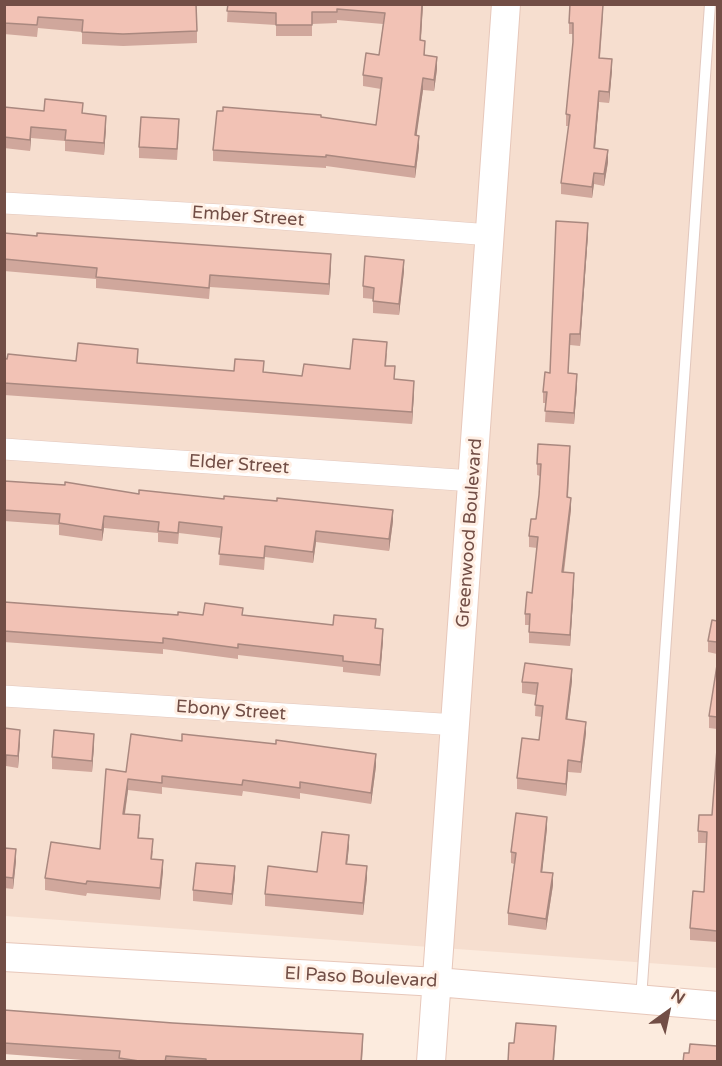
<!DOCTYPE html>
<style>
body{margin:0}
#map{position:relative;width:722px;height:1066px;overflow:hidden;background:#fcebde;font-family:"Varela Round",sans-serif}
canvas{display:block}
.frame{position:absolute;inset:0;border:6px solid #724e46;pointer-events:none}
.north{position:absolute;left:638px;top:982px;width:60px;height:60px;-webkit-text-stroke:4px #ffefe4;paint-order:stroke;rotate:33deg;font-size:16px;font-weight:700;line-height:24px;text-align:center;color:#724e46}
.north::after{content:'';display:block;margin:auto;width:21px;height:27px;background:#724e46;clip-path:polygon(50% 0,100% 100%,50% 72%,0 100%)}
</style>
<div id="map">
<canvas width="722" height="1066"></canvas>
<div class="frame"></div>
<div class="north">N</div>
</div>
<script>
const g = document.querySelector('canvas').getContext('2d');
g.lineJoin = 'round';
function fill(path, color) { g.fillStyle = color; g.fill(path, 'evenodd'); }
function trace(path, color, width, dash) { g.strokeStyle = color; g.lineWidth = width; g.lineCap = dash ? 'butt' : 'round'; g.setLineDash(dash || []); g.stroke(path); }
function write(font, color, halo, rows, align = 'center') {
  g.font = font + ' "Varela Round",sans-serif'; g.lineWidth = 6; g.setLineDash([]); g.textBaseline = 'middle'; g.strokeStyle = halo; g.fillStyle = color; for (const [text, x, y, turn = 0] of rows) {
    g.save(); g.translate(x, y); g.rotate((+turn || 0) * Math.PI / 180); g.textAlign = isNaN(turn) ? turn : align; if (halo) g.strokeText(text, 0, 0); g.fillText(text, 0, 0); g.restore();
  }
}
fill(new Path2D(`
 M4 5H717V968L5 916Z`), '#f6decf');
const lane = new Path2D(`
 M641 999 710 4`);
const street = new Path2D(`
 M4 203 240 216 491 235
 M4 449 473 481
 M4 696 457 725`);
const secondary = new Path2D(`
 M4 957 437 982 718 1006
 M431 1062 506 4`);
trace(lane, '#e2c7bd', 12);
trace(street, '#e2c7bd', 22);
trace(secondary, '#e7c7ba', 30);
trace(lane, '#fff', 10);
trace(street, '#fff', 21);
trace(secondary, '#fff', 28);
fill(new Path2D(`
 M4 4 197 31V43L123 46 82 44V32L38 28 37 37 4 34Z
 M228 4H423L421 40 425 52V56L437 69 434 91 423 90 416 136 419 147 415 178 326 166V168L213 161V150L321 117 376 125 381 89 363 86V75L379 55 383 24 337 20V23L312 24V36H276V25L227 22Z
 M603 16 600 58 612 70 609 103 599 102 595 148 608 162 604 186 594 184 592 198 561 194V183L569 126H566V114L573 44V34H569V23Z
 M4 107 44 111 83 113 106 127 104 155 65 151V141L31 138 30 151 4 148Z
 M179 130 177 160 139 158V147Z
 M4 233 331 265 329 295 210 287 209 299 96 288V279L4 271Z
 M588 234 580 346 570 345 568 373 577 385 574 424 545 422 546 403H543V392L550 373Z
 M404 271 399 315 373 313V299L363 298V286Z
 M387 353 386 366 395 379 414 392 412 424 4 395V358L138 363 234 371 264 372 302 376 350 369Z
 M570 458 568 497 571 509 564 573 574 585 570 646 529 643V625H525V614L532 593 537 548 529 547V536L536 519 539 495 540 476 537 475V464Z
 M4 481 139 494 393 521 389 551 316 542 313 563 265 557 264 570 219 565 221 538 179 533 178 544 158 542V533L104 528 102 541 59 535V525L4 521Z
 M4 602 178 615H243L333 625 376 628 383 640 380 676 343 672V667L238 655V659L163 649V654L4 642Z
 M717 621V654L708 652V641Z
 M717 665V729L709 728V716Z
 M572 681 567 719 586 733 581 773 568 772 566 796 517 789V778L539 740 542 717 535 716 536 695 522 693V682Z
 M4 728 20 741 18 768 6 766 5 782Z
 M94 745 92 772 52 769V757Z
 M717 749V942L690 940V928L704 892 706 843H698V831L712 815Z
 M376 766 371 804 300 793V799L243 791 242 796 162 787V794L128 790 125 814 140 827 139 838 153 851 152 859 163 871 160 900 87 893 86 896 45 890V878L100 849 126 772Z
 M547 828 542 872 553 885 546 930 508 925V913L514 864 511 863V852Z
 M349 846 347 864 367 878 363 915 265 906V894L317 872Z
 M4 848 16 861 13 889 4 888Z
 M235 877 232 905 193 901V890Z
 M4 1010 363 1045 362 1062H109L4 1054Z`), '#d0a79c');
fill(new Path2D(`
 M422 4H423L420 51V40Z
 M437 57V69L434 91V80Z
 M612 59V70L609 103V92Z
 M423 78V90L415 147V135Z
 M599 91V102L594 160V148Z
 M106 116V127L104 155V143Z
 M31 127V138L30 151V140Z
 M419 136V147L415 178V167Z
 M608 150V162L604 186V174Z
 M594 173V184L592 198V187Z
 M588 223V234L580 346V334Z
 M331 254V265L329 295V284Z
 M404 260V271L399 315V304Z
 M577 374V385L574 424V413Z
 M414 381V392L412 424V412Z
 M571 498V509L562 584V572Z
 M393 510V521L389 551V539Z
 M104 516V528L102 541V530Z
 M316 531V542L313 563V552Z
 M574 573V585L570 646V635Z
 M383 629V640L380 676V665Z
 M572 669V681L566 730V719Z
 M586 722V733L581 773V762Z
 M20 730V741L18 768V756Z
 M94 734V745L92 772V761Z
 M376 754V766L371 804V793Z
 M568 760V772L566 796V784Z
 M128 779V790L123 825V814Z
 M547 817V828L541 883V872Z
 M349 835V846L346 875V864Z
 M16 849V861L13 889V878Z
 M163 860V871L160 900V888Z
 M235 866V877L232 905V894Z
 M367 866V878L363 915V903Z
 M553 873V885L546 930V919Z
 M556 1026 554 1062H553Z`), '#a9887f');
const building = new Path2D(`
 M4 4H196L197 31 123 34 82 32 83 20 38 17 37 25 4 23Z
 M228 4H422L420 40 425 41 424 55 437 57 434 80 423 78 415 135 419 136 415 167 326 155V157L213 150 217 111H223V107L321 115V117L376 125 382 78 363 75 366 53 379 55 385 13 337 9V12H312V25H276V13L227 11Z
 M570 4 603 5 599 58 612 59 609 92 599 91 594 148 608 150 604 174 594 173 592 187 561 183 570 115 566 114 573 42V23H569Z
 M45 99 83 103 82 113 106 116 104 143 65 140 66 130 31 127 30 140 4 137V107L44 111Z
 M141 117 179 119 177 149 139 147Z
 M556 221 588 223 580 334H570L568 373 577 374 574 413 545 411 547 392H543L545 372 550 373Z
 M4 233 37 236V233L331 254 329 284 210 275 209 288 96 277 97 268 4 259Z
 M365 256 404 260 399 304 373 301 374 288 363 286Z
 M353 339 387 342 385 366H395L394 379 414 381 412 412 4 383V358L7 359 8 354 76 361 78 343 138 349 137 363 234 371 235 359 264 361 263 372 302 376 304 364 350 369Z
 M538 444 570 446 567 497 571 498 562 572 574 573 570 635 529 632 530 614H525L527 592 532 593 538 537 529 536 531 519H536L539 495 541 464H537Z
 M4 481 65 485V482L139 494V490L224 499V496L277 501V498L393 510 389 539 316 531 313 552 265 546 264 558 219 554 222 527 179 522 178 533 158 531 159 522 104 516 102 530 59 523 60 514 4 510Z
 M4 602 178 615V612L203 615 205 603 243 608 242 615 333 625 334 615 376 619 375 628 383 629 380 665 343 661V656L238 644V648L163 638V643L4 631Z
 M712 620 717 621V642L708 641Z
 M525 663 572 669 566 719 586 722 581 762 568 760 566 784 517 778 522 738 539 740 543 706 535 705 538 683 522 682Z
 M717 665V717L709 716Z
 M4 728 20 730 18 756 6 755 5 771Z
 M54 730 94 734 92 761 52 757Z
 M131 734 182 741V734L276 744V740L376 754 371 793 300 782V788L243 780 242 785 162 776V783L128 779 123 814 140 815 138 838 153 839 151 859 163 860 160 888 87 881 86 884 45 878 51 842 100 849 106 769 126 772Z
 M717 749V931L690 928 693 891 704 892 707 832 698 831 699 815H712Z
 M516 813 547 817 541 872 553 873 546 919 508 913 516 853 511 852Z
 M322 832 349 835 346 864 367 866 363 903 265 894 268 866 317 872Z
 M4 848 16 849 13 878 4 877Z
 M196 863 235 866 232 894 193 890Z
 M4 1010 173 1023 363 1034 361 1062H243L230 1061V1062H206V1059L166 1056 165 1062H146L119 1058 120 1051 4 1043Z
 M516 1023 556 1026 553 1062H508L509 1043H514Z
 M690 1044 717 1046V1062H683L684 1053H689Z`);
fill(building, '#f2c2b5');
trace(building, '#a9887f', 1.5);
write('18px', '#724e46', '#ffefe4', [
 ["Ember Street",248,217,4],
 ["Elder Street",239,465,4],
 ["Greenwood Boulevard",470,533,-86],
 ["Ebony Street",231,711,4],
 ["El Paso Boulevard",361,978,3]
]);
</script>
